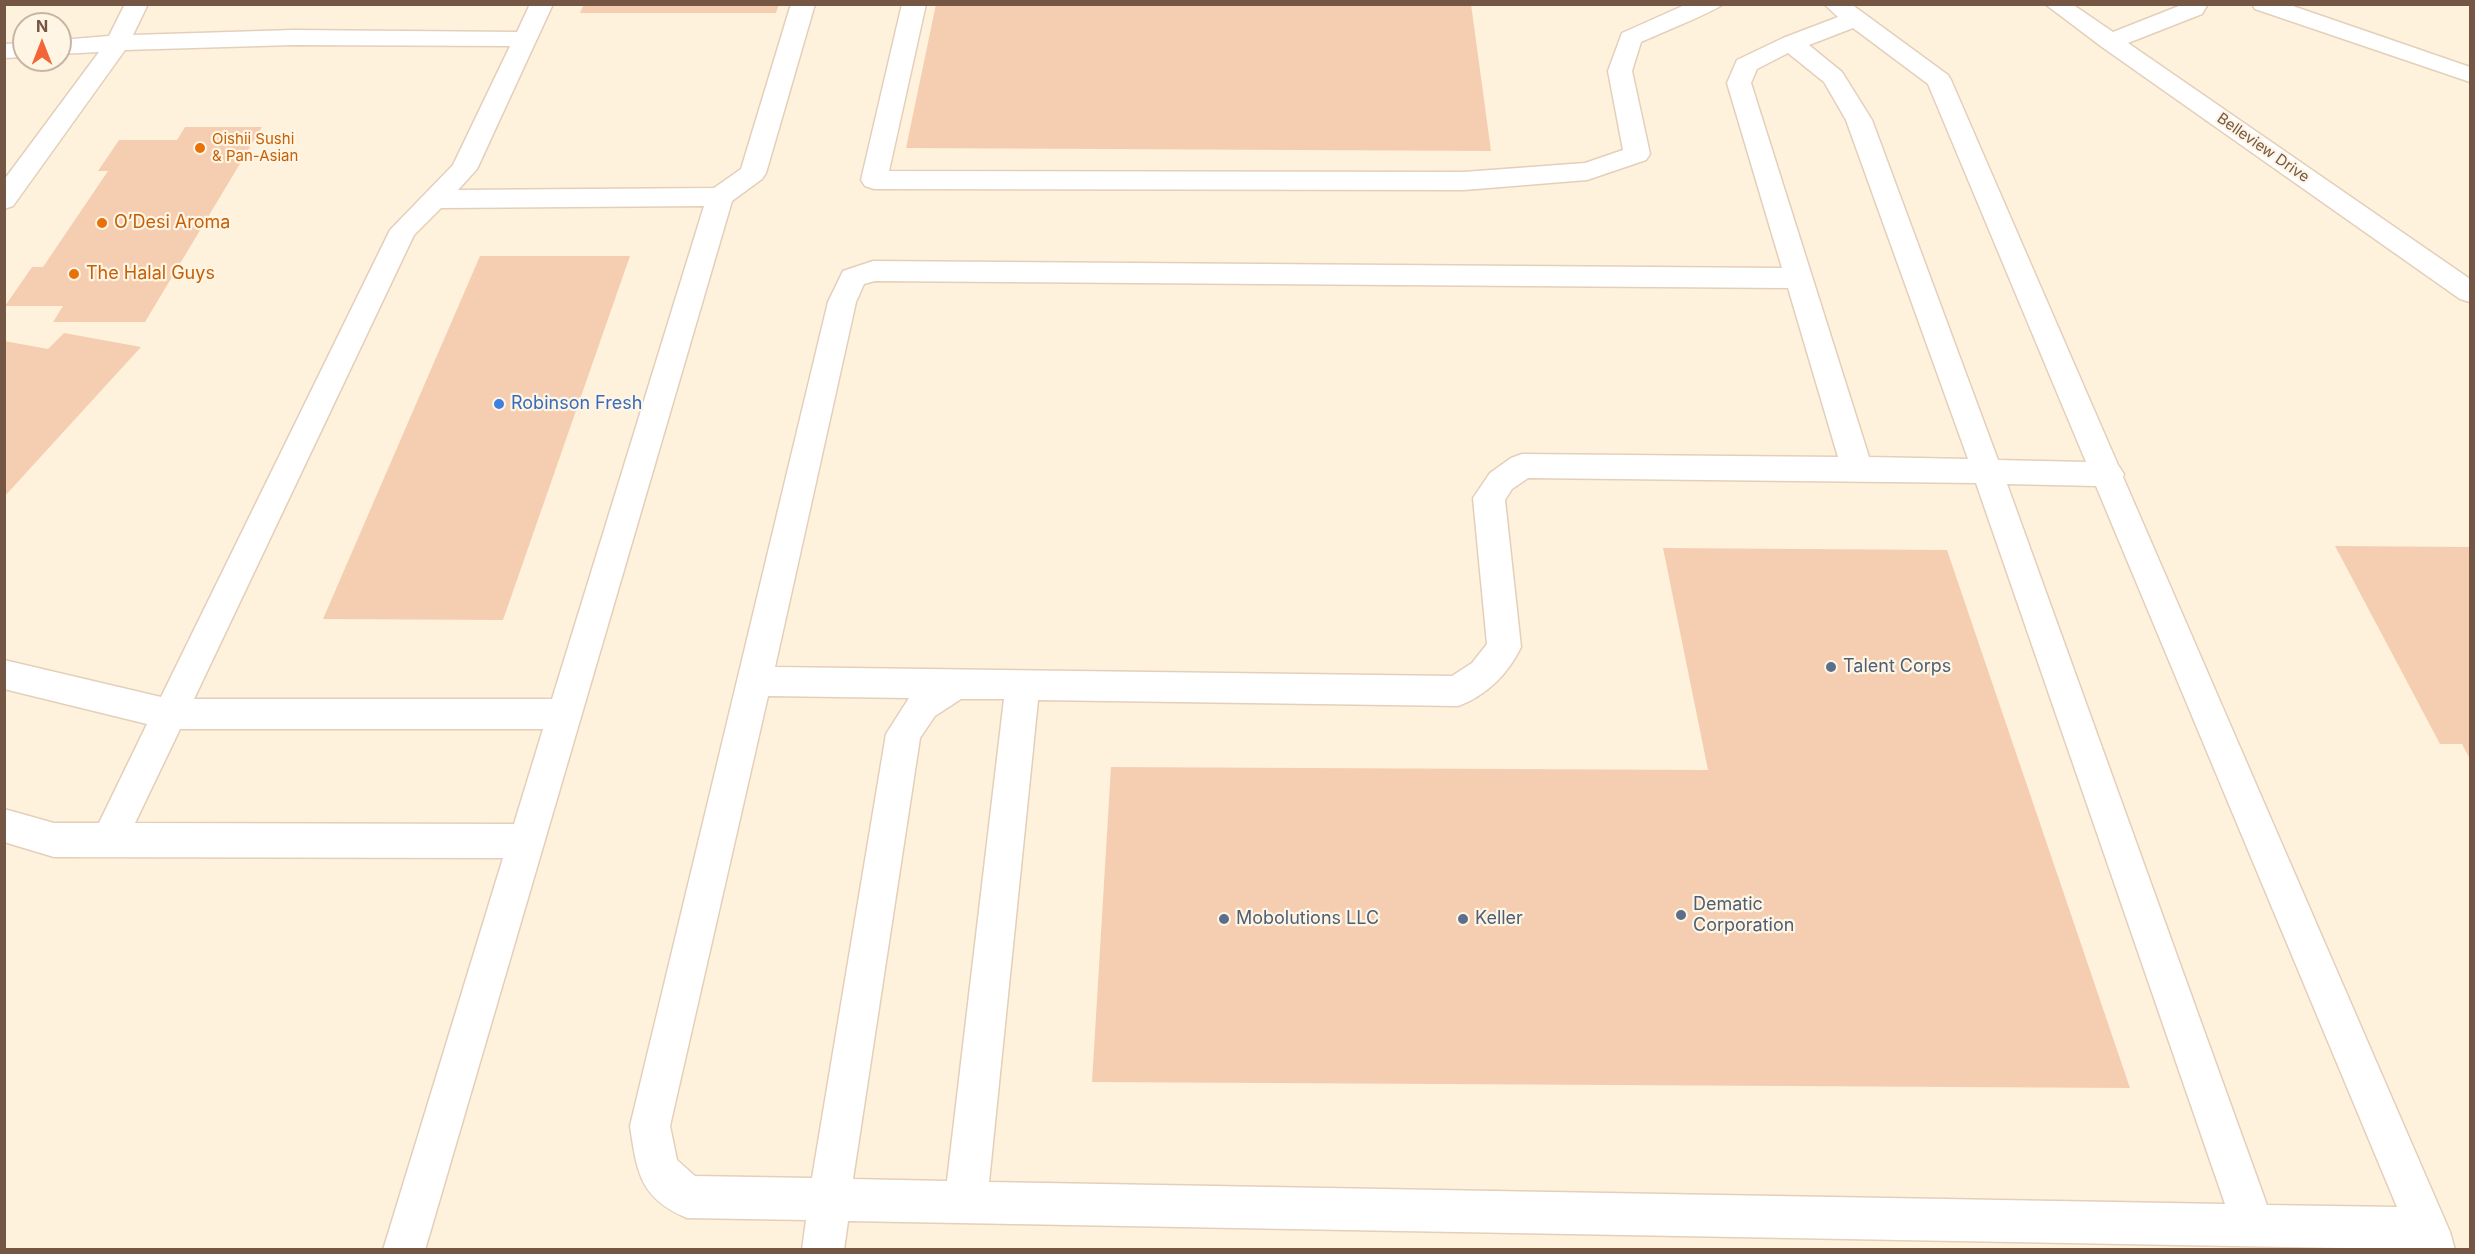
<!DOCTYPE html>
<meta charset="utf-8">
<style>
body{margin:0}
#map{position:relative;width:2475px;height:1254px;overflow:hidden;background:#fef2dc;font-family:Inter,sans-serif}
canvas{display:block}
.frame{position:absolute;inset:0;border:6px solid #755644;pointer-events:none}
.north{position:absolute;left:12px;top:12px;width:60px;height:60px;box-sizing:border-box;background:#fff5e4;border:2px solid #c8b5a4;border-radius:50%;rotate:0deg;font-size:16px;font-weight:700;line-height:24px;text-align:center;color:#755644}
.north::after{content:'';display:block;margin:auto;width:21px;height:27px;background:#f36437;clip-path:polygon(50% 0,100% 100%,50% 72%,0 100%)}
</style>
<div id="map">
<canvas width="2475" height="1254"></canvas>
<div class="frame"></div>
<div class="north">N</div>
</div>
<script>
const g = document.querySelector('canvas').getContext('2d');
g.lineJoin = 'round';
function fill(path, color) { g.fillStyle = color; g.fill(path, 'evenodd'); }
function trace(path, color, width, dash) { g.strokeStyle = color; g.lineWidth = width; g.lineCap = dash ? 'butt' : 'round'; g.setLineDash(dash || []); g.stroke(path); }
function write(font, color, halo, rows, align = 'center') {
  g.font = font + ' Inter,sans-serif'; g.lineWidth = 4.5; g.setLineDash([]); g.textBaseline = 'middle'; g.strokeStyle = halo; g.fillStyle = color; for (const [text, x, y, turn = 0] of rows) {
    g.save(); g.translate(x, y); g.rotate((+turn || 0) * Math.PI / 180); g.textAlign = isNaN(turn) ? turn : align; if (halo) g.strokeText(text, 0, 0); g.fillText(text, 0, 0); g.restore();
  }
}
fill(new Path2D(`
 M584 4H779L776 13H580Z
 M936 4H1471L1491 151 906 148Z
 M185 127H262L145 322H53L63 306H5L32 267H43L108 171H98L119 140H177Z
 M480 256H630L503 620 323 619Z
 M64 333 141 347 4 497V341L48 349Z
 M2335 546 2470 547V759L2462 744H2440Z
 M1663 548 1947 550 2130 1088 1092 1082 1111 767 1708 770Z`), '#f5ceb2');
const minor = new Path2D(`
 M125 4H148L133 35 293 30 517 32 530 4H553L477 169 458 190 714 188 741 169 791 4H815L766 173 762 179 732 201 425 1250H383L503 858 54 857 4 842V809L54 823H99L147 724 4 689V660L161 697 390 230 453 165 510 46 293 45 125 50 13 206 4 209V180L99 52 60 54V40L109 36ZM704 206 552 699H194L414 235 441 208ZM180 729H543L514 824 135 823Z
 M902 4H926L889 171 1464 172 1585 163 1623 150 1608 71 1622 33 1687 4H1723C1720 9 1652 37 1641 42L1632 71 1650 154 1646 160 1587 180 1464 190 874 189 865 186 861 180Z
 M1824 4H1851L1948 75 1951 80 2118 465 2124 474 2123 477 2450 1232 2455 1250 848 1221 844 1250H802L806 1220 687 1218C639 1198 637 1171 630 1126L828 302 843 271 873 261 1782 268 1727 83 1737 60 1783 38 1838 17ZM1853 28 1928 84 2086 462 1998 460 1872 120 1842 72 1809 45ZM1788 53 1824 82 1846 120 1968 459 1869 457 1751 83 1757 69ZM875 281 1788 288 1838 457 1522 454 1511 458 1490 473 1473 498 1487 644 1472 663 1452 676 775 667 856 302 864 284ZM1528 478 1976 483 2225 1204 989 1182 1038 700 1458 706C1486 696 1508 674 1521 647L1505 500 1512 489ZM2007 484 2096 486 2397 1207 2267 1205ZM768 696 909 698 886 734 812 1178 695 1176 677 1160 670 1126ZM961 699H1004L947 1181 853 1179 920 738 935 716Z
 M2045 4H2072L2113 32 2184 4H2208L2202 14 2128 43 2470 279V302L2460 299 2102 47Z
 M2252 4H2287L2470 67V82L2255 9Z
 M24 43V57L4 58V44Z`);
trace(minor, '#e4cfbb', 3);
fill(minor, '#fff');
for (const [x, y, r, color] of [
 [200,148,6,"#e8710a"],
 [102,223,6,"#e8710a"],
 [74,274,6,"#e8710a"],
 [499,404,6,"#3f7fe0"],
 [1831,667,6,"#5c6f8a"],
 [1681,915,6,"#5c6f8a"],
 [1224,919,6,"#5c6f8a"],
 [1463,919,6,"#5c6f8a"]
]) { const dot = new Path2D(); dot.arc(x, y, r, 0, 2 * Math.PI); g.fillStyle = color; g.fill(dot); trace(dot, '#fff5e4', 2); }
write('15px', '#c56008', '#fff5e4', [
 ["Oishii Sushi",212,139],
 ["& Pan-Asian",212,156]
], 'left');
write('15px', '#755644', '#fff5e4', [
 ["Belleview Drive",2263,148,35]
]);
write('18px', '#c56008', '#fff5e4', [
 ["O’Desi Aroma",114,223],
 ["The Halal Guys",86,274]
], 'left');
write('18px', '#366cbe', '#fff5e4', [
 ["Robinson Fresh",511,404]
], 'left');
write('18px', '#4e5e75', '#fff5e4', [
 ["Talent Corps",1843,667],
 ["Dematic",1693,905],
 ["Corporation",1693,926],
 ["Mobolutions LLC",1236,919],
 ["Keller",1475,919]
], 'left');
</script>
